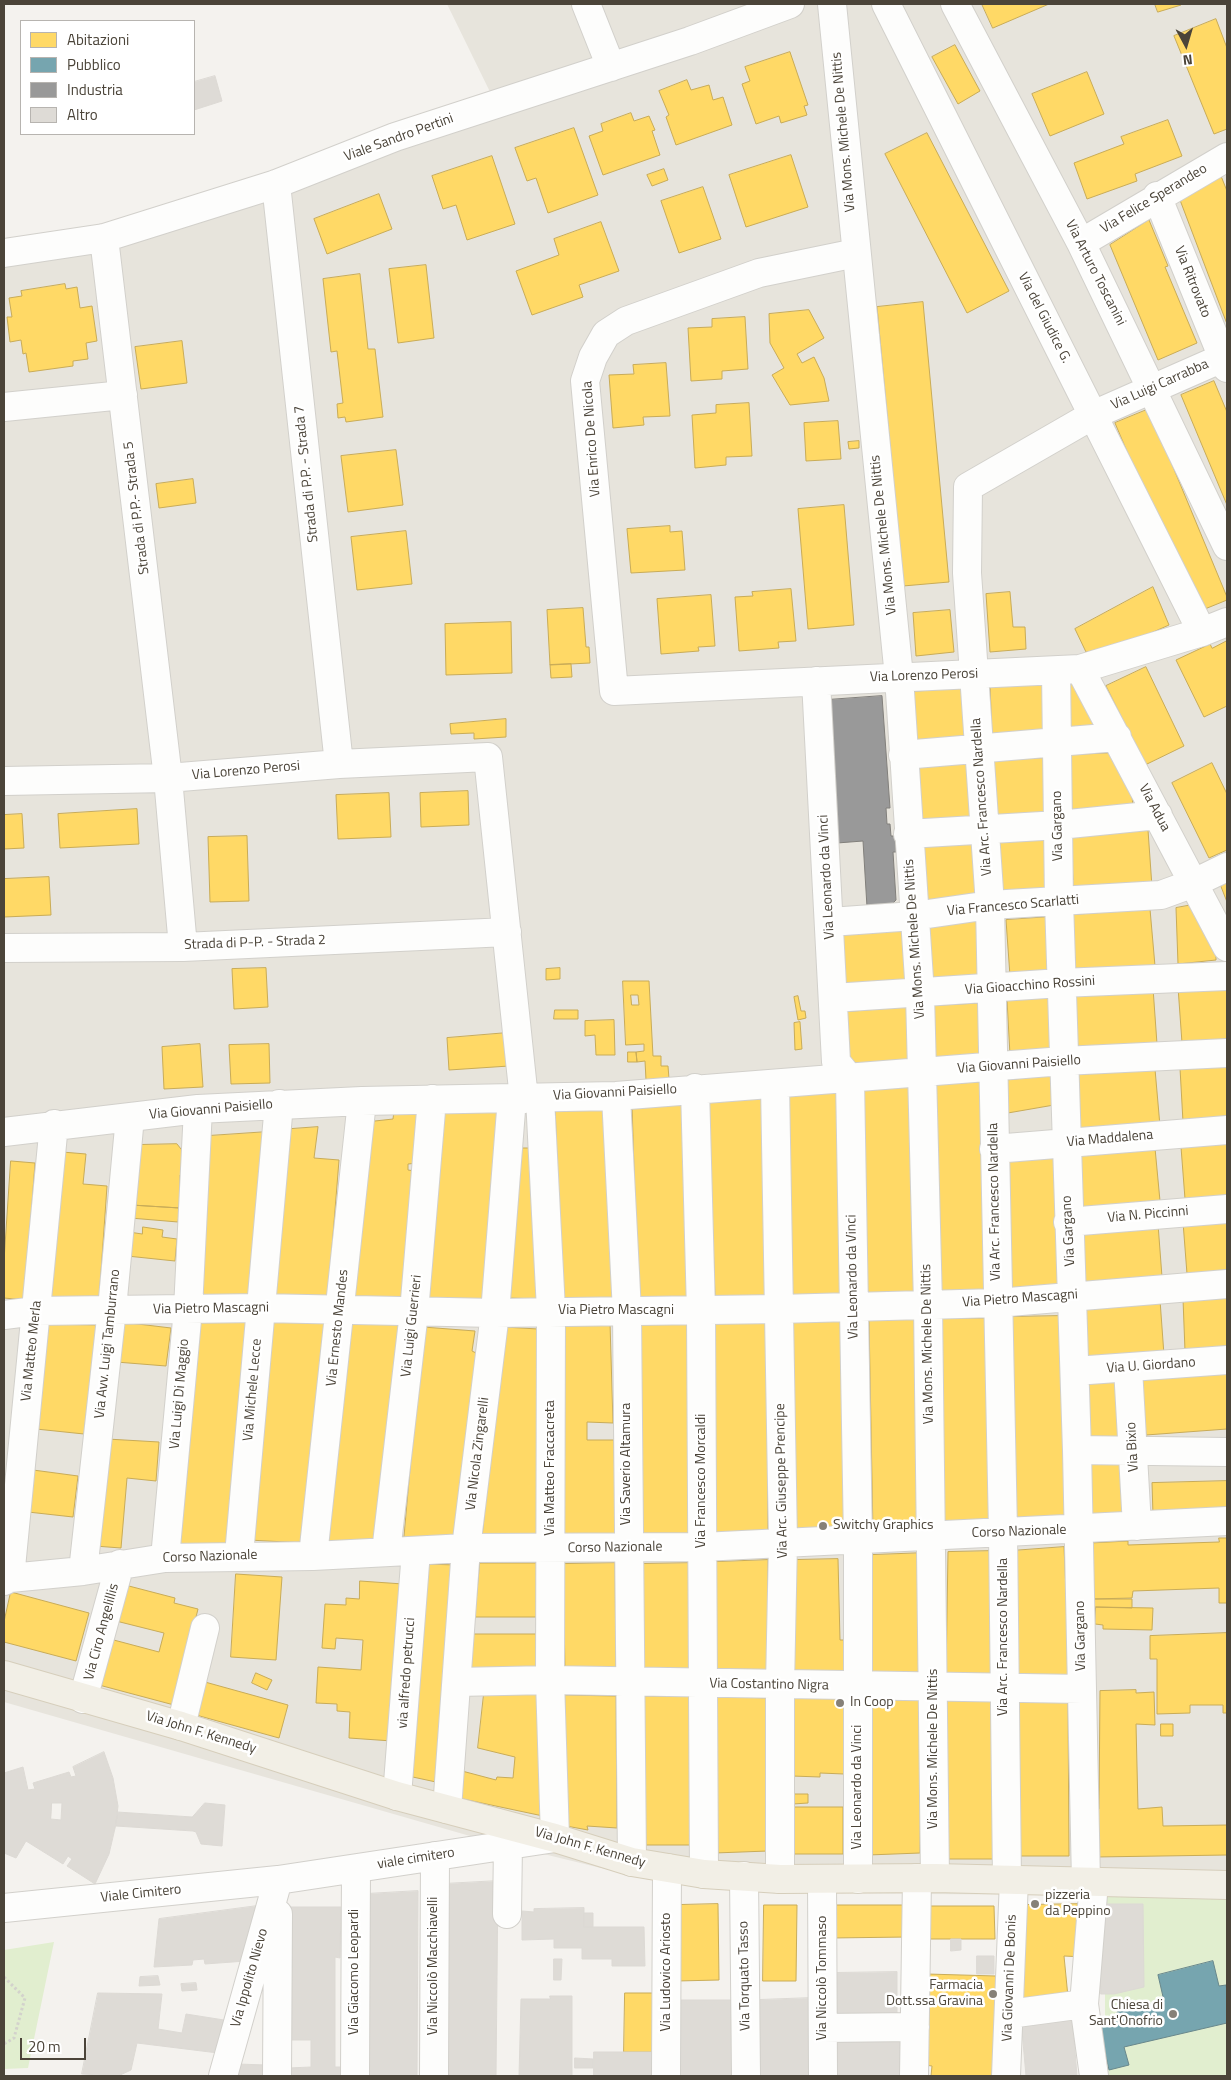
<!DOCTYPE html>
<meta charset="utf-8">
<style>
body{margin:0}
#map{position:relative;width:1231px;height:2080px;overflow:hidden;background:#f4f2ee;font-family:"Titillium Web",sans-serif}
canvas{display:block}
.frame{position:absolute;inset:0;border:5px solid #4b4439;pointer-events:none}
.legend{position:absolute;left:20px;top:20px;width:175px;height:115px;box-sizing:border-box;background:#fff;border:1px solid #b7b4b0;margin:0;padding:6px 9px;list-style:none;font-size:15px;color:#4b4439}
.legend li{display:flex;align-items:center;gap:10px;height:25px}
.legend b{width:25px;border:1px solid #b7b4b0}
.north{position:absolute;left:1161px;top:20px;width:50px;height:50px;-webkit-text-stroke:4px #fff;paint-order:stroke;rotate:174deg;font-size:14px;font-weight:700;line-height:20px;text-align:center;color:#4b4439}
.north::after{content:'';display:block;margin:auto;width:18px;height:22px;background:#4b4439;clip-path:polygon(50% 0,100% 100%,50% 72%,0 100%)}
.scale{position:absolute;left:20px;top:2038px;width:66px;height:22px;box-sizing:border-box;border:2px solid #4b4439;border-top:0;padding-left:6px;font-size:15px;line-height:18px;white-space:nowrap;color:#4b4439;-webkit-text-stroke:4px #fff;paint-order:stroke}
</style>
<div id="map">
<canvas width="1231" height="2080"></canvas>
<div class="frame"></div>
<ul class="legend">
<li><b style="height:14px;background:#ffd966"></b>Abitazioni</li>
<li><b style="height:14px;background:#76a5af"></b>Pubblico</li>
<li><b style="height:14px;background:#999"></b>Industria</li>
<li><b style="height:14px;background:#dedbd6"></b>Altro</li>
</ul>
<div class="north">N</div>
<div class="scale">20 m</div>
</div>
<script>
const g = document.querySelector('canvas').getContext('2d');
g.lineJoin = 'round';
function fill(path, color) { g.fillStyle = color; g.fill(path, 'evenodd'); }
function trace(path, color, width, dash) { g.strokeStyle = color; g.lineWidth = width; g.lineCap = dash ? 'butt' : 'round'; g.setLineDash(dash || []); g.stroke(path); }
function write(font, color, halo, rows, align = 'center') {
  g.font = font + ' "Titillium Web",sans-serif'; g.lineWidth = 5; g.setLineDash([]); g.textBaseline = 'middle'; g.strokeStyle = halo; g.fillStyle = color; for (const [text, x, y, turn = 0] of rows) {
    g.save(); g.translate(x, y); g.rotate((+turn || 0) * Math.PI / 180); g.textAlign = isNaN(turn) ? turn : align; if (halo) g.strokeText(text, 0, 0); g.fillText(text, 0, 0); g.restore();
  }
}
fill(new Path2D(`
 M447 4H1227V1896L779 1893 650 1880 470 1836 4 1702V243L122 220 226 193 492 96Z`), '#e7e4dc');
fill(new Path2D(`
 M1105 1895 1227 1896V2076H1105Z
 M54 1942 28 2068 4 2069V1950Z`), '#e1eecf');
const homes = new Path2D(`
 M982 4H1049L993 28Z
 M1155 4H1181V5L1158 12Z
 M1216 19 1227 48V129L1214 134 1174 36Z
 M955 45 980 91 958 104 932 57Z
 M790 52 808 105 804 106 807 115 781 123 779 116 756 124 742 84 750 81 745 67Z
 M1087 72 1104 114 1050 136 1032 94Z
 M687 80 691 90 709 85 713 100 723 97 732 125 676 145 666 117 669 115 659 91Z
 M631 113 634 121 649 116 655 130 652 131 660 155 603 175 589 136 603 131 601 124Z
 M1168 120 1182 156 1135 174 1137 181 1087 199 1074 163 1124 144 1121 137Z
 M574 128 598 195 548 213 536 178 527 181 515 148Z
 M927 133 1009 291 967 313 885 154Z
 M791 155 808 207 746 227 729 175Z
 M492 156 515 224 467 240 456 205 443 209 432 176Z
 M664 169 668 180 652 186 647 175Z
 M1221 176 1227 191V324L1180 200Z
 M703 187 721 239 679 253 661 201Z
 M379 194 392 229 327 254 314 219Z
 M1149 220 1168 266 1165 267 1197 343 1158 360 1110 245Z
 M601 222 619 271 579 285 583 297 532 315 516 271 559 255 554 239Z
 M426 265 434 338 398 343 389 269Z
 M360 274 368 349H375L383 417 346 422 345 417 338 418 337 404 343 403 337 351 331 352 323 279Z
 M65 284 66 289 77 287 80 308 92 306 97 341 86 343 88 359 73 361V366L29 372 26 353 23 354 21 340 10 342 7 317H12L9 298 22 296 21 291Z
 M923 302 949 582 903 586 877 307Z
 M809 310 824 338 797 354 802 363 814 357 824 378 829 401 790 405 772 375 784 368 770 343 769 314Z
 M745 317 748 369 722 371V379L691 381 688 328 712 327V319Z
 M182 341 187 383 141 389 135 347Z
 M666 363 670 416 643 417 644 425 613 428 609 375 634 374 633 365Z
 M1214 381 1227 412V505L1181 395Z
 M749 403 752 456 726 457V465L695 468 692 415 716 413V405Z
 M1149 409 1227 597V600L1195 613 1115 423Z
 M838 421 841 459 806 461 804 423Z
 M859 441V448L849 449 848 442Z
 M396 450 403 505 348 512 341 456Z
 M193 479 196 503 159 508 156 484Z
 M844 505 854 625 808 629 798 509Z
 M670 526V532L682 531 685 570 631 573 627 529Z
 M406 531 412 584 357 590 351 537Z
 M1153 587 1169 625 1115 649 1086 652 1075 629Z
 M791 589 796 641 778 642 779 648 739 651 735 597 753 596 752 592Z
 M1010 592 1013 627H1025L1026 649 990 652 986 594Z
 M711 595 715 646 698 647 699 651 661 654 657 599Z
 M583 608 586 647H589L590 663 550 665 547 610Z
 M950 610 954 652 916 656 913 613Z
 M511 622 512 673 446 675 445 624Z
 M1227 641V706L1204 717 1176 660 1210 644 1212 648Z
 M571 664 572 677 551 678 550 665Z
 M1146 667 1184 746 1145 765 1106 686Z
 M1043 682 1046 735 992 738 990 685Z
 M1077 683 1097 732 1069 735 1068 684Z
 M962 688 966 740 914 743 910 692Z
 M506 719V737L474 739V733L451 734 450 724Z
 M1113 753 1132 794 1133 808 1070 810 1068 755Z
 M1047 758 1048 815 994 816 993 760Z
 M968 761 972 819 919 821 915 764Z
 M1212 763 1227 794V850L1209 858 1172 783Z
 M468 791 469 825 421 827 420 793Z
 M389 793 391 837 338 839 336 795Z
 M137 809 139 844 60 848 58 814Z
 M22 814 24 848 4 849V815Z
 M1148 830 1152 887 1072 894 1071 880H1073L1070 836Z
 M1047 835 1050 895 998 898 995 838Z
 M247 836 249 901 210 902 208 837Z
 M974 842 976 901 922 903 921 843Z
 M49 877 51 915 4 917V879Z
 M1227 881V902L1220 884Z
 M1192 905 1216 951V960L1178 964 1176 908Z
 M1150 909 1155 966 1076 972 1071 915Z
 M1049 917 1053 972 1010 976 1006 920Z
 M979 921 984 979 929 984 924 926Z
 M902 927 907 984 845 988 841 932Z
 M266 968 268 1007 234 1009 232 969Z
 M560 968V979L546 980V969Z
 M623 981H649L653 1056H661V1066H668L669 1079 646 1080 645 1061 637 1062 636 1052 644 1051V1044L626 1045ZM631 995H638L639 1005H632Z
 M1227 984V1040L1182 1043 1178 987Z
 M1153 988 1157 1044 1078 1049 1074 993Z
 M798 996 801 1011H805L806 1018 798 1020 794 997Z
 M1049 997 1053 1052 1010 1055 1007 1000Z
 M985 1003 988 1059 934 1062 931 1006Z
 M908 1007 911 1063 850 1068 846 1012Z
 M555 1010H578V1019H554Z
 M614 1020 615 1055H596L595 1035 585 1036V1021Z
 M800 1022 802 1049 795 1050 794 1023Z
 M507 1033 509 1066 449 1070 447 1038Z
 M200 1044 203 1087 164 1089 162 1047Z
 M269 1044 270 1083 231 1084 229 1045Z
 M628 1052H636L637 1062H628Z
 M1227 1065V1119L1183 1122 1180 1068Z
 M1155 1069 1160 1126 1077 1133 1076 1075Z
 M1053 1075 1054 1105 1002 1114 1001 1081Z
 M983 1082 990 1294H941L933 1085Z
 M915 1087 920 1294 865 1296 862 1090Z
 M838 1092 844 1295 790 1297 786 1096Z
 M764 1099 766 1296 715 1297 708 1102Z
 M686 1102 691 1297 638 1298 632 1105Z
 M609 1105 617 1299 562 1298 555 1106Z
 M445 1107 503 1109 484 1300 426 1299Z
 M423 1110 418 1163 408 1164V1170L415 1171 404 1298 351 1299 366 1122 393 1119 394 1111Z
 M318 1127 314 1158 339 1160 328 1298H273L291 1129Z
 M267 1132 249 1298H196L208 1136Z
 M177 1144 185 1154 183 1175H180V1208L131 1205 137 1145Z
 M1227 1144V1196L1185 1199 1181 1147Z
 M521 1148H533L537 1299 509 1298Z
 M1155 1148 1160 1201 1082 1208 1078 1155Z
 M62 1152 86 1154 83 1184 107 1186 99 1301 51 1298Z
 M1055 1158 1060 1293 1009 1294 1003 1161Z
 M11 1161 35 1163 25 1300 4 1298V1261Z
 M131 1205 180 1208 178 1222 130 1218Z
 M1227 1219V1271L1187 1274 1183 1222Z
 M1158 1224 1162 1277 1085 1283 1081 1230Z
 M143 1227 163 1230 162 1237 177 1239 175 1261 127 1256 129 1232 142 1234Z
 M1227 1295V1347L1185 1351 1183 1299Z
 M1160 1300 1164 1355 1086 1360 1082 1305Z
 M1060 1316 1065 1522 1012 1525 1006 1317Z
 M917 1318 924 1531 873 1534 869 1320Z
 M942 1318H988L993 1526 944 1528Z
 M843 1320 850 1533 794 1535 789 1321Z
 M689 1321 691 1540 638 1538 635 1323Z
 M767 1321 768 1537 716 1538 714 1322Z
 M121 1322 171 1328 166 1366 116 1362Z
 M248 1322 226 1548 173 1544 193 1323Z
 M325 1322 304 1543 249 1540 271 1323Z
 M348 1322H400L379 1542 327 1544Z
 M561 1322 610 1323 613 1423 587 1422V1440H614L616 1541H562Z
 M47 1324 97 1325 84 1434 36 1429Z
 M423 1327 475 1331 472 1351 476 1353 459 1540 404 1541Z
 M504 1327 538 1329 541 1542 482 1541Z
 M1227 1371V1429L1146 1435 1141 1378Z
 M1120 1381 1123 1437 1090 1439 1086 1383Z
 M107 1439 159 1442 156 1481 127 1478 121 1548 95 1546Z
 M1087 1463H1122L1123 1518 1088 1519Z
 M33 1470 78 1476 73 1517 28 1512Z
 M1227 1481V1513L1153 1515 1152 1483Z
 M1219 1538H1227V1603H1219V1588L1133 1591 1132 1598 1092 1599 1090 1543 1128 1541V1545L1219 1542Z
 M1064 1547 1070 1676H1013L1011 1551Z
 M992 1551 993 1675H946L948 1552Z
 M925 1553 924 1673H871L872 1555Z
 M838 1559 840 1640H847V1672H794L793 1560Z
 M768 1560V1671H716V1562Z
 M480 1563H540L541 1617H475Z
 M615 1563 616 1672 565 1671 563 1564Z
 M692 1563 693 1672H638L637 1564Z
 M427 1564 455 1565 436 1782 408 1776Z
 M236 1574 282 1577 276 1660 231 1657Z
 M360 1581 403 1584 392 1741 349 1738 350 1712 337 1711V1704L316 1703 318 1667 361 1670 363 1640 336 1638 335 1649 322 1648 325 1604 346 1605V1598L359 1599Z
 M125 1585 175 1598 174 1603 198 1609 174 1705 99 1685 110 1639 159 1652 164 1633 116 1621Z
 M11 1592 89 1613 76 1661 4 1642V1622Z
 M1092 1599H1132V1608L1092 1607Z
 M1096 1607 1153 1608 1152 1630 1103 1629V1625L1095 1624Z
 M1227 1633V1713H1223V1705H1190V1713L1157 1714V1659H1150V1636Z
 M474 1634H540L541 1672 471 1670Z
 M256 1673 272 1680 267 1690 252 1683Z
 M205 1682 288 1705 279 1738 196 1715Z
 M1136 1690V1693L1154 1692 1155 1725 1136 1724 1138 1809 1162 1807 1163 1826 1227 1825V1855L1095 1857 1094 1809H1099L1100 1691Z
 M484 1694H540L543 1816 458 1798 462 1771 496 1780 497 1777 513 1778 515 1757 478 1748Z
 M565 1695 616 1696 617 1828 587 1826 588 1830 566 1826Z
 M640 1696H692V1845H640Z
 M715 1696 768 1698V1851L715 1853Z
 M792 1696H846L844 1774 820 1773V1777L792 1776Z
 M922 1697 920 1853 868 1855 871 1698Z
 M1015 1698H1068L1069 1856H1017Z
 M947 1699H993L994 1859H946Z
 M1161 1724H1173V1736H1161Z
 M793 1794H808V1803L793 1804Z
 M793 1807H843V1854H793Z
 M718 1904 719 1980 677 1981V1905Z
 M1083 1904 1084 1957 1064 1956 1068 1997 1022 2001 1023 1905Z
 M764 1905H797L796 1981H763Z
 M832 1905H908V1937L831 1938Z
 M926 1906H994L995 1939H927Z
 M927 1974 996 1976 994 2065 999 2076H931L932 2066 924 2065Z
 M625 1993H654L653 2052H624Z`);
fill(homes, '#ffd966');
trace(homes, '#c9ac58', 1);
const public = new Path2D(`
 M1213 1961 1219 1986 1226 1985 1227 1991V2023L1124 2047 1129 2065 1109 2070 1098 2021 1118 2016 1117 2012 1164 2001 1158 1975Z`);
fill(public, '#76a5af');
trace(public, '#69888c', 1);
const industry = new Path2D(`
 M882 696 890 808H886L887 824H890L891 836H895L896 852H893L896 900 892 904 867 907 863 841 837 843 827 700Z`);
fill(industry, '#999');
trace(industry, '#82807c', 1);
const building = new Path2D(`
 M215 76 222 101 194 110V82Z
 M104 1752 113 1778 118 1806 116 1824 109 1854 95 1884 67 1866 72 1859 68 1856 63 1864 26 1841 16 1858 4 1853V1773L23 1767 28 1790 35 1789 33 1783 69 1772 71 1777 76 1776 73 1767ZM52 1803H62L61 1820 51 1819Z
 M205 1803 225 1805 222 1846 201 1844 196 1832 193 1831 116 1826 117 1812 192 1817Z
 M498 1881 496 2076H442L443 1884Z
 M418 1891 417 2076H367L366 1894Z
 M1100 1904H1143L1144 1987 1114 1994H1101Z
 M257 1906 246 1961 205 1964 204 1959 193 1960 192 1965 154 1967 159 1919Z
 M291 1907H341L340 1958 335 1957V2067H344V2076H287L288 2068 311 2067V2040H291Z
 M584 1908V1927H644L645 1966H612V1959H582V1948H554V1939L522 1940V1911L534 1912V1909Z
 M584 1913H593V1927H584Z
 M951 1939H961V1950L951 1951Z
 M977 1956H994V1974H977Z
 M554 1959H562L561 1980H554Z
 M897 1972V2015H831V1973Z
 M158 1976 160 1985 139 1986 140 1977Z
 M196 1983 197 1990 182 1991 181 1984Z
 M98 1993 162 1994 158 2029 182 2033 186 2014 224 2020 218 2053 137 2043 131 2070 118 2076 82 2074Z
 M550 1996H572V2076H519L521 1999H550Z
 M811 1998 810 2076H759L758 2000Z
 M677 2000H733V2076H677Z
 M1072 2013 1077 2076H1026L1021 2019Z
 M832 2037H909L908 2076H834Z
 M594 2052H653L652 2076H594Z
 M575 2058 593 2059V2068H575Z
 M238 2064 266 2065V2076H233Z`);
fill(building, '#dedbd6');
trace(building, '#dcd9d4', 1);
const minor = new Path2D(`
 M586 4 611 67
 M832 4 899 677 920 994 928 1304 935 1878
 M886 4 1202 632
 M955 4 1081 243 1227 546
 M276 184 339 764
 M1157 196 1227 368
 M104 238 168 778 183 947
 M1081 243 1227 157
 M4 253 104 238 276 184 395 137 690 41 790 4
 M856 253 759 273 626 321 606 334 593 357 585 381 614 691 1080 669 1202 632 1227 622
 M4 407 123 395
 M1080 669 1227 947
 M1056 671 1059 901 1077 1450 1086 1882
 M816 681 836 1062 850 1079 858 1540V1879
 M903 755 1117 737
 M4 781 168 778 339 764 488 757 524 1099
 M908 834 1059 825 1158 815
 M830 922 914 916 990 905 1161 895 1194 883 1227 867
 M4 948 183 947 507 932
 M833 998 1061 983 1227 976
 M775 1084 783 1542 780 1686V1879
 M695 1088 701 1311 704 1874
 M616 1096 627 1312 632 1862
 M4 1132 198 1109 362 1101 616 1096 1063 1061 1227 1053
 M994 1149 1227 1130
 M1068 1222 1227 1209
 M4 1315 36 1311 260 1308 495 1313 779 1309 997 1303 1227 1284
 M1128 1368 1137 1526
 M1075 1371 1227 1360
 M1077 1450 1227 1452
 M386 1552 414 1312 432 1099
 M239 1555 279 1104
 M313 1556 362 1101
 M165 1558 188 1309 198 1109
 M83 1571 112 1309 130 1117
 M10 1578 54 1124
 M4 1581 10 1578 83 1571 165 1558 313 1556 466 1548 702 1547 1227 1521
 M457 1682 550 1680 1082 1689
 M83 1699 120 1564
 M181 1726 205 1628
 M397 1796 416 1551
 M447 1809 466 1548 495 1313 512 1098
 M744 1876 746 2076
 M822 1879 823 2076
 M1007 1880 1003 1531 990 905 967 573 968 487 1093 415 1227 356
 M4 1908 278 1880 555 1838 550 1680 551 1310 540 1098
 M507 1914 508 1845
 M1009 2014 1084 2004
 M823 2028 915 2027
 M223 2076 278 1880
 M277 2076 278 1914
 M355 2076 356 1869
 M434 2076 435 1856
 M666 2076 667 1868
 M914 2076 917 1878
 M1006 2076 1014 1880
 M1094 2076 1084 2004 1094 1882`);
const major = new Path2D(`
 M4 1675 181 1726 397 1796 555 1838 632 1862 704 1874 780 1879 935 1878 1227 1885`);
trace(minor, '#d2d0cb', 30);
trace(major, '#d6cebb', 30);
trace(new Path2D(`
 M4 1977 25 1998 14 2038 4 2044`), '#d3d2cc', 3, [2.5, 2.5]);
trace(minor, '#fdfdfc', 28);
trace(major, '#f2efe6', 28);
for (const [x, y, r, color] of [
 [823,1526,5,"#868178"],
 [840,1703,5,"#868178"],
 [1035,1904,5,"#868178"],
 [993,1994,5,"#868178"],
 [1173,2014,5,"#868178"]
]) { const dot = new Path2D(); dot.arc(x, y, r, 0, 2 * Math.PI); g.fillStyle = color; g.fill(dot); trace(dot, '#fff', 2); }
write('14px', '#4b4439', '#fff', [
 ["Via Mons. Michele De Nittis",844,132,-95],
 ["Viale Sandro Pertini",399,138,-20],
 ["Via Felice Sperandeo",1154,199,-31],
 ["Via Arturo Toscanini",1095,273,63],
 ["Via Ritrovato",1192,282,68],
 ["Via del Giudice G.",1044,318,63],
 ["Via Luigi Carrabba",1160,385,-24],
 ["Via Enrico De Nicola",592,439,-94],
 ["Strada di P.P. - Strada 7",307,474,-96],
 ["Strada di P.P.- Strada 5",137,508,-97],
 ["Via Mons. Michele De Nittis",884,535,-96],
 ["Via Lorenzo Perosi",924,676,-2],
 ["Via Lorenzo Perosi",246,771,-5],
 ["Via Arc. Francesco Nardella",982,797,-94],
 ["Via Adua",1154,808,62],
 ["Via Gargano",1058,826,-91],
 ["Via Leonardo da Vinci",827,877,-93],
 ["Via Francesco Scarlatti",1013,906,-5],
 ["Via Mons. Michele De Nittis",915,939,-94],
 ["Strada di P-P. - Strada 2",255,943,-2],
 ["Via Gioacchino Rossini",1030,986,-4],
 ["Via Giovanni Paisiello",1019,1065,-4],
 ["Via Giovanni Paisiello",615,1093,-3],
 ["Via Giovanni Paisiello",211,1110,-5],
 ["Via Maddalena",1110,1139,-5],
 ["Via Arc. Francesco Nardella",995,1202,-91],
 ["Via N. Piccinni",1148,1215,-5],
 ["Via Gargano",1069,1231,-93],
 ["Via Leonardo da Vinci",853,1277,-91],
 ["Via Pietro Mascagni",1020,1299,-4],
 ["Via Pietro Mascagni",211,1309,-1],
 ["Via Pietro Mascagni",616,1311],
 ["Via Luigi Guerrieri",412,1326,-84],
 ["Via Ernesto Mandes",338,1328,-84],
 ["Via Avv. Luigi Tamburrano",108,1344,-84],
 ["Via Mons. Michele De Nittis",928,1344,-91],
 ["Via Matteo Merla",32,1351,-84],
 ["Via U. Giordano",1151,1366,-4],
 ["Via Michele Lecce",253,1390,-85],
 ["Via Luigi Di Maggio",180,1394,-85],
 ["Via Bixio",1133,1447,-93],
 ["Via Nicola Zingarelli",478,1454,-83],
 ["Via Saverio Altamura",627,1464,-90],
 ["Via Matteo Fraccacreta",551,1468,-90],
 ["Via Francesco Morcaldi",702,1481,-90],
 ["Via Arc. Giuseppe Prencipe",782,1481,-91],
 ["Corso Nazionale",1019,1532,-2],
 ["Corso Nazionale",615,1548,-1],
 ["Corso Nazionale",210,1557,-2],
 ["Via Ciro Angelillis",102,1632,-75],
 ["Via Gargano",1081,1636,-91],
 ["Via Arc. Francesco Nardella",1004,1637,-90],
 ["via alfredo petrucci",407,1673,-86],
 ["Via Costantino Nigra",769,1685,1],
 ["Via John F. Kennedy",201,1733,17],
 ["Via Mons. Michele De Nittis",934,1749,-90],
 ["Via Leonardo da Vinci",858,1787,-90],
 ["Via John F. Kennedy",590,1848,16],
 ["viale cimitero",416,1859,-9],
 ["Viale Cimitero",141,1894,-6],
 ["Via Niccolò Macchiavelli",434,1966,-90],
 ["Via Giacomo Leopardi",355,1972,-90],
 ["Via Ludovico Ariosto",667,1972,-90],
 ["Via Torquato Tasso",745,1976,-91],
 ["Via Ippolito Nievo",250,1978,-74],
 ["Via Niccolò Tommaso",823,1978,-90],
 ["Via Giovanni De Bonis",1010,1978,-88]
]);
write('14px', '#4b4439', '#fff', [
 ["Switchy Graphics",833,1526],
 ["In Coop",850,1703],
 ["pizzeria",1045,1896],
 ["da Peppino",1045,1912],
 ["Farmacia",983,1986,"right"],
 ["Dott.ssa Gravina",983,2002,"right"],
 ["Chiesa di",1163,2006,"right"],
 ["Sant'Onofrio",1163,2022,"right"]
], 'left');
</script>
